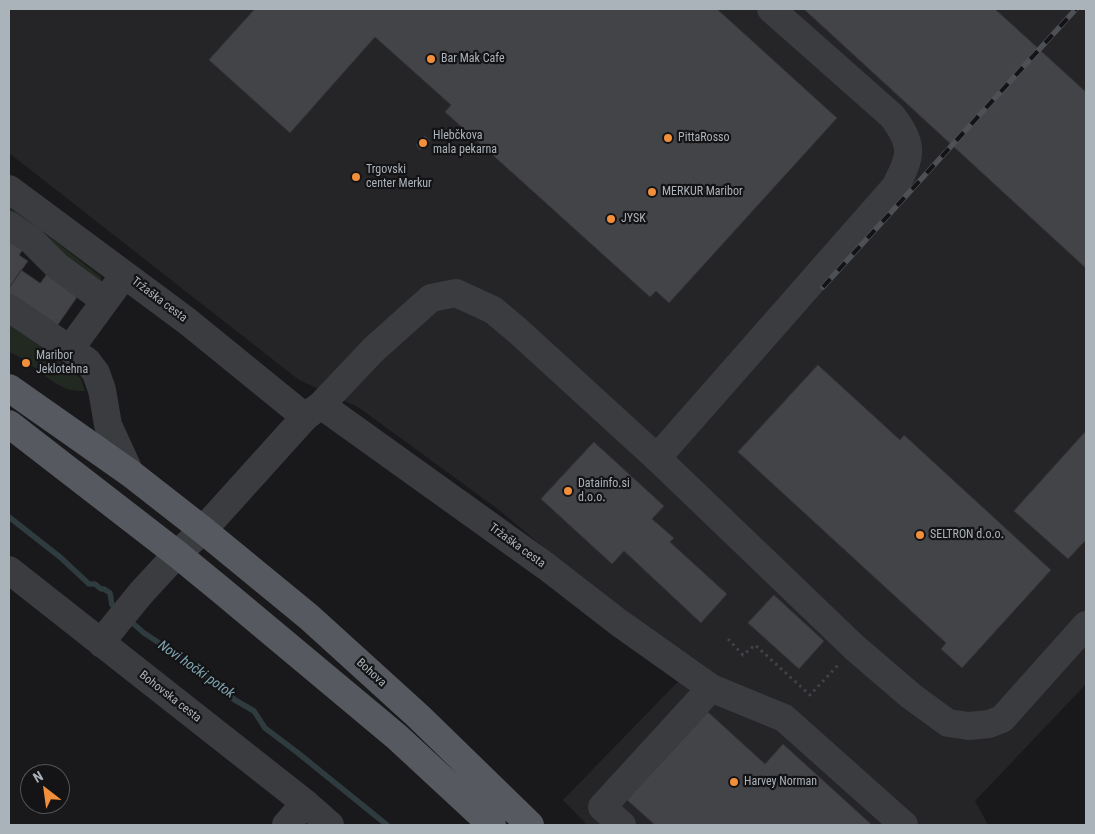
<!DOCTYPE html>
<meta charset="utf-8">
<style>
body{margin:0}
#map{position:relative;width:1095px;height:834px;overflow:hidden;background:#19191b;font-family:"Roboto Condensed",sans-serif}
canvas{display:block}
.frame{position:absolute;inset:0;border:10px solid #abb3ba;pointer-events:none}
.north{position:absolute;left:20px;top:764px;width:50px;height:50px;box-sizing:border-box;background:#141416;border:1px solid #505458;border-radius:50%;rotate:330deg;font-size:14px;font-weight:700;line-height:20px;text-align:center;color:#abb3ba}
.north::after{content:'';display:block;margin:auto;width:18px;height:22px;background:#f18f3a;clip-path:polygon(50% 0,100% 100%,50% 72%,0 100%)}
</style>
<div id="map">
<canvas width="1095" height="834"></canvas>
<div class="frame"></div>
<div class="north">N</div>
</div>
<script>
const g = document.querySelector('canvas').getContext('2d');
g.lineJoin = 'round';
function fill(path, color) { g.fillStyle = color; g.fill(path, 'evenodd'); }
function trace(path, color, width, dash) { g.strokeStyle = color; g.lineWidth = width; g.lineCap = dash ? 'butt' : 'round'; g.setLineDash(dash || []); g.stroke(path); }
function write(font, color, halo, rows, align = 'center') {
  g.font = font + ' "Roboto Condensed",sans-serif'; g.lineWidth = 4.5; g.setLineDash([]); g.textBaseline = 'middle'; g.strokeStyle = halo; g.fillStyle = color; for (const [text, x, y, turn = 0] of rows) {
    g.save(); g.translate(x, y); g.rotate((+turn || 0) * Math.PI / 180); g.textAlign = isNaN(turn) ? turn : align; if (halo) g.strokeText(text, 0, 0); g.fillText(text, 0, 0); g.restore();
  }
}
fill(new Path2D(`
 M9 9H1086V684L975 801 988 825H587L563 800 694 665 592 588 499 510 358 407 299 380 9 153Z`), '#252528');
fill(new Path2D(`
 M9 205 101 277 102 283 9 214Z
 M9 324 70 368 81 379 85 391C78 391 71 391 65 388 45 380 31 360 9 352Z`), '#212920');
trace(new Path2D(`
 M9 517 60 557 89 584H95L101 589H104L110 593 112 605 119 611
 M129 620 144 633 191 664 235 700 254 711 265 728 298 753 387 825`), '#2e3b3f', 5.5);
const building = new Path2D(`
 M255 9H717L837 118 669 303 656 291 650 297 445 112 451 105 375 37 290 133 209 60Z
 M804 9H995L1086 92V268Z
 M425 136 430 141 420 150 416 145Z
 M9 231 27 244 19 255 28 261 9 288Z
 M51 269 82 290 48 339 9 297V288L21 270 40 283Z
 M818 365 900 440 904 435 1051 570 962 668 941 649 946 643 738 452Z
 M1086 431V542L1085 541 1068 559 1014 511Z
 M594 442 664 506 652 519 674 538 670 542 727 594 701 623 624 551 612 564 541 499Z
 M774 595 824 641 799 669 748 623Z
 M708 712 765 764 783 744 872 825H655L627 800Z`);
fill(building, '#434448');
trace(building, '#333337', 1);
trace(new Path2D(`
 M728 639 743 655 755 645 810 695 839 664`), '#404347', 3, [2.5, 4]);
trace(new Path2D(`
 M9 189 187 321 305 417
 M9 225 31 240 57 266 105 301
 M9 308 87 361 96 373 102 390 108 425 130 473
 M70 349 116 286
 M321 405 547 567 618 622 711 688
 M657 458 895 187C912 155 914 145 892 116L771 9
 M9 570 305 803 330 825
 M102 644 110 631 141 593 177 554 203 530 305 417 321 405 373 350 431 298 456 293 493 310 518 331 657 458 855 648 911 696 948 723 969 726 989 724 1002 719 1086 625
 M286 825 305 803
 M622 825 602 807 711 688 784 718 904 825`), '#3a3c40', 28);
trace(new Path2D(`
 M9 388 130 473 203 530 309 617 418 716 530 825
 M9 424 177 554 221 590 397 737 492 825`), '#56595f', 28);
const rail = new Path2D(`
 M823 287 1076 9`);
trace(rail, '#4d5055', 5.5);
trace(rail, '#141416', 4, [11]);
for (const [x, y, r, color] of [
 [431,59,5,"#f18f3a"],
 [668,138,5,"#f18f3a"],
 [423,143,5,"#f18f3a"],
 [356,177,5,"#f18f3a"],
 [652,192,5,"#f18f3a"],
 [611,219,5,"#f18f3a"],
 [26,363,5,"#f18f3a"],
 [568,491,5,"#f18f3a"],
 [920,535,5,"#f18f3a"],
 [734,782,5,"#f18f3a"]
]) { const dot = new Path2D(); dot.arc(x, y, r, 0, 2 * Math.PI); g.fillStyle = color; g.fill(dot); trace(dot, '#141416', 2); }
write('12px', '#abb3ba', '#141416', [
 ["Bar Mak Cafe",441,59],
 ["Hlebčkova",433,136],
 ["mala pekarna",433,150],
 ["PittaRosso",678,138],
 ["Trgovski",366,170],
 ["center Merkur",366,184],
 ["MERKUR Maribor",662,192],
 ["JYSK",621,219],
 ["Maribor",36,356],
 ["Jeklotehna",36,370],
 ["Datainfo.si",578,484],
 ["d.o.o.",578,498],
 ["SELTRON d.o.o.",930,535],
 ["Harvey Norman",744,782]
], 'left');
write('12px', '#abb3ba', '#141416', [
 ["Tržaška cesta",159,300,37],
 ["Tržaška cesta",517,546,36],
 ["Bohova",371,673,42],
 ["Bohovska cesta",170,697,38]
]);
write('italic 14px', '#83a7b5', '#141416', [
 ["Novi hočki potok",196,670,35]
]);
</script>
